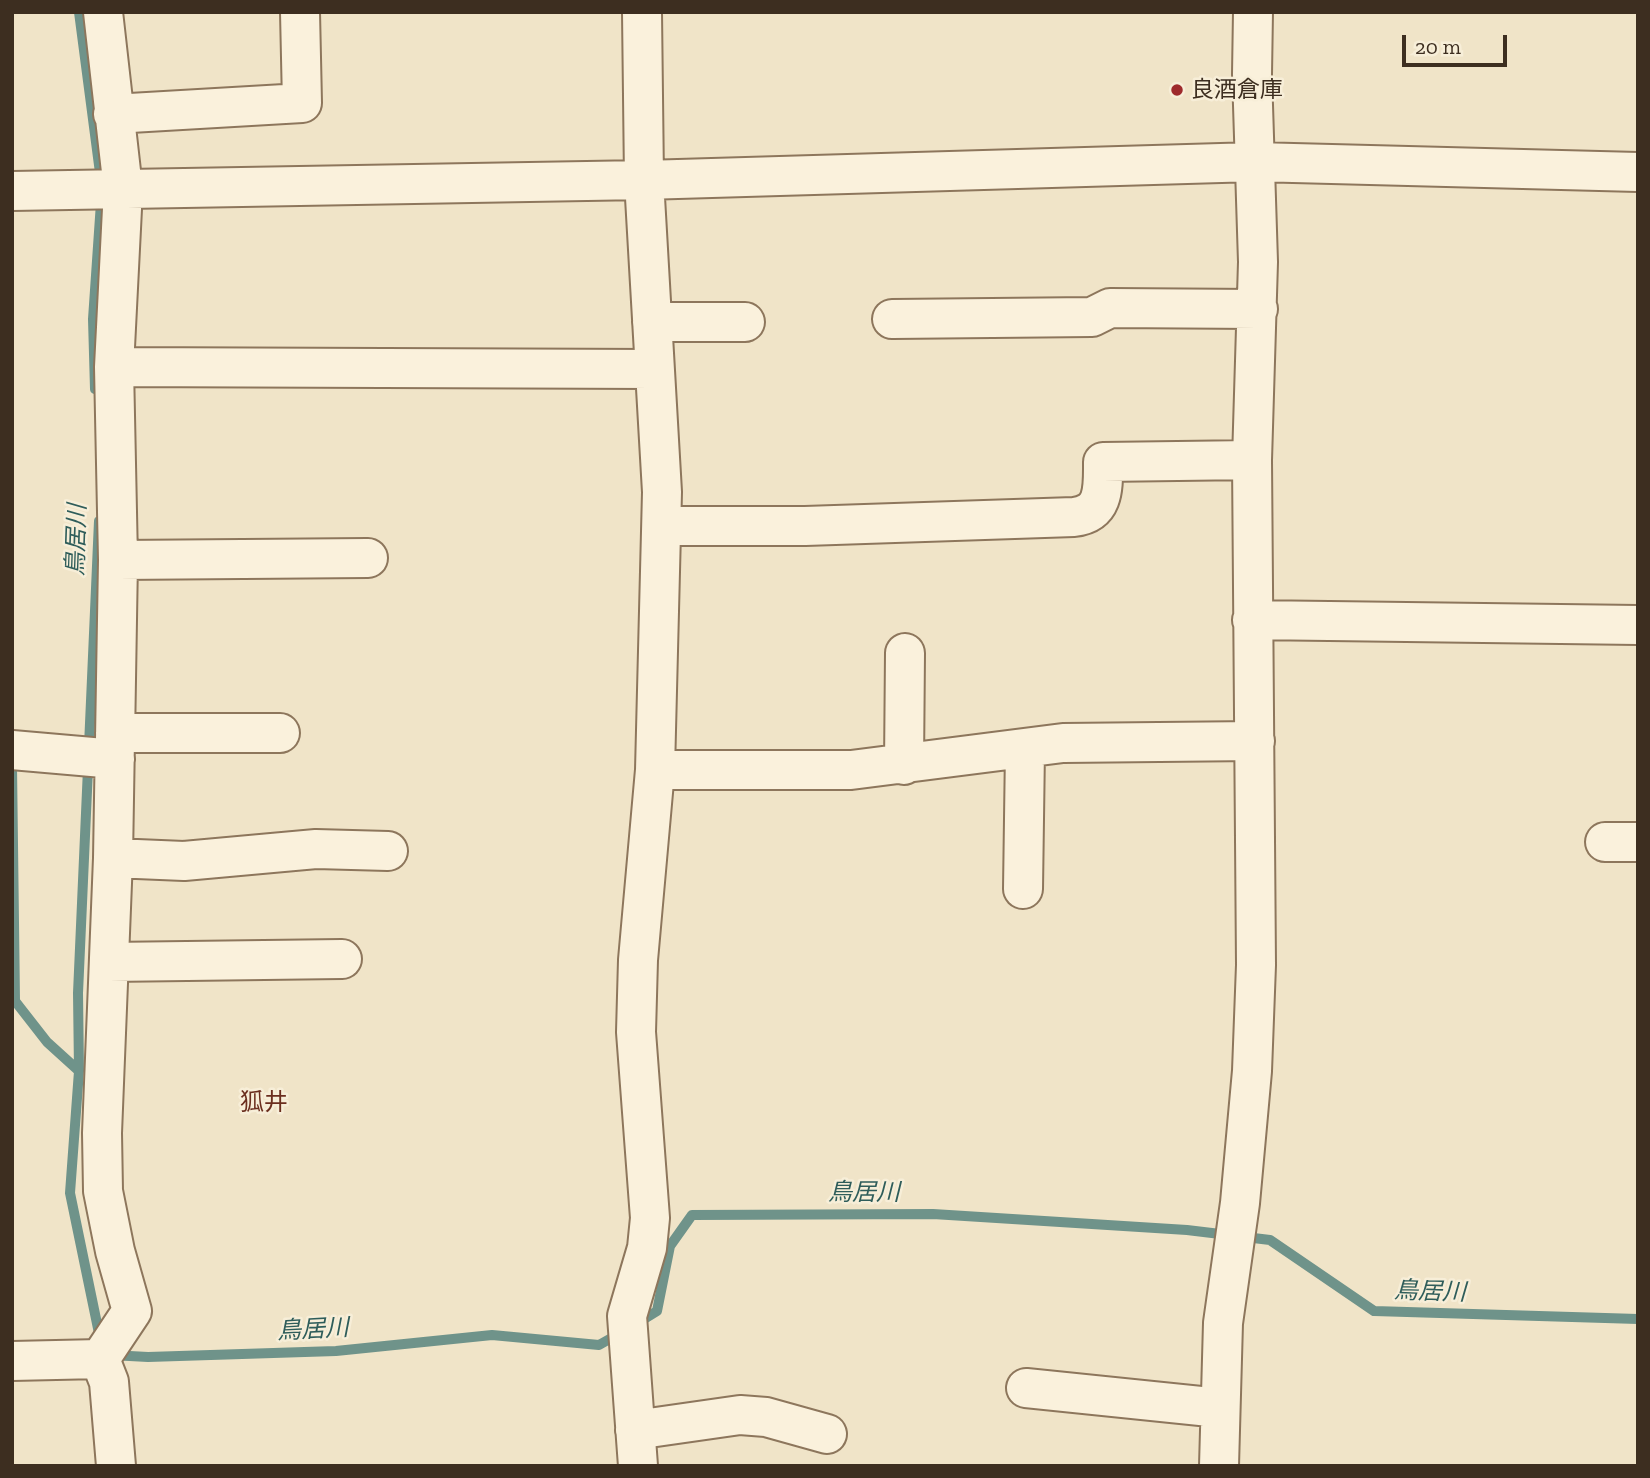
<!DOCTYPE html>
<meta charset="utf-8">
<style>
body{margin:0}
#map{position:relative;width:1650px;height:1478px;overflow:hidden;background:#f0e4c8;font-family:"Zilla Slab",serif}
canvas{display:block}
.frame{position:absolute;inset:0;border:14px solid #3d2e20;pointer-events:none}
.scale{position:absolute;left:1402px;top:35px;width:105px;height:32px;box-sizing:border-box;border:4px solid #3d2e20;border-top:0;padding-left:9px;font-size:21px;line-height:24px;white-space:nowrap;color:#3d2e20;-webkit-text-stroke:5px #f7eed8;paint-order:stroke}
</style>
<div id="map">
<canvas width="1650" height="1478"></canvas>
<div class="frame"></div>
<div class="scale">20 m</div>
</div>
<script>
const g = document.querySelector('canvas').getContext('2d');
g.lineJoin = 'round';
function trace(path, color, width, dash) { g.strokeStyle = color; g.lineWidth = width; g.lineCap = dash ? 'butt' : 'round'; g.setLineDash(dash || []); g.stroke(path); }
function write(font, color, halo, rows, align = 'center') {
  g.font = font + ' "Zilla Slab","Noto Sans JP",serif'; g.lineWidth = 5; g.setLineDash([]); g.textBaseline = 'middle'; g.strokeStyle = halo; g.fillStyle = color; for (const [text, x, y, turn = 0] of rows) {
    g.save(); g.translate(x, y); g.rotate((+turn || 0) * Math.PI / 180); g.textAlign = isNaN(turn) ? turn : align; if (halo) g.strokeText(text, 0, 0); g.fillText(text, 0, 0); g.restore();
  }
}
trace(new Path2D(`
 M79 12 102 188 93 319 95 389
 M12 766 15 1001 47 1042 79 1071 70 1193 101 1343
 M79 1071 78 993 99 521
 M636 1324 657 1311 670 1246 692 1215 933 1214 1187 1230 1270 1240 1374 1311 1638 1319
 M111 1355 148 1357 336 1351 492 1335 599 1345 622 1332`), '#6f938a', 10);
const street = new Path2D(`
 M113 114 302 103 300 12
 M12 191 644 180 1255 162 1638 172
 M892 319 1092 317 1110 308 1258 309
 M652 322H745
 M114 367 654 369
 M662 526H805L1074 517C1105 513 1103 488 1103 462L1252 460
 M118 560 368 558
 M1252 620 1638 625
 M115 733H280
 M12 750 115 759
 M904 765 905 653
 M655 770H851L1063 743 1255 741
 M1605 842H1638
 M113 858 184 861 316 849 388 851
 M1023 889 1025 749
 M109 962 342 959
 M100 1359 132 1311 115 1251 103 1191 102 1133 113 858 118 560 114 367 123 189 103 12
 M12 1361 100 1359 109 1382 116 1466
 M1026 1388 1220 1408
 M635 1430 740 1415 766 1417 827 1434
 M638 1466 627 1316 647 1248 650 1218 636 1032 638 960 655 770 662 492 644 180 642 12
 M1219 1466 1223 1323 1240 1203 1252 1071 1256 965 1252 460 1258 262 1252 74 1253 12`);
trace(street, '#8d765c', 42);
trace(street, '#faf1dc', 38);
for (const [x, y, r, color] of [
 [1177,90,7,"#9e2a2b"]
]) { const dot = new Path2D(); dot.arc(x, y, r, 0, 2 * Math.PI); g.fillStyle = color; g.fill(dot); trace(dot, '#f7eed8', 2.5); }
write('23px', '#3d2e20', '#f7eed8', [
 ["良酒倉庫",1191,90]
], 'left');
write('italic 24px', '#2f5d5a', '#f7eed8', [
 ["鳥居川",77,540,-88],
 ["鳥居川",864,1193],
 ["鳥居川",1430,1292,2],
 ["鳥居川",313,1330,-3]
]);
write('24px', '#6b2e1e', '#f7eed8', [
 ["狐井",264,1103]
]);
</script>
